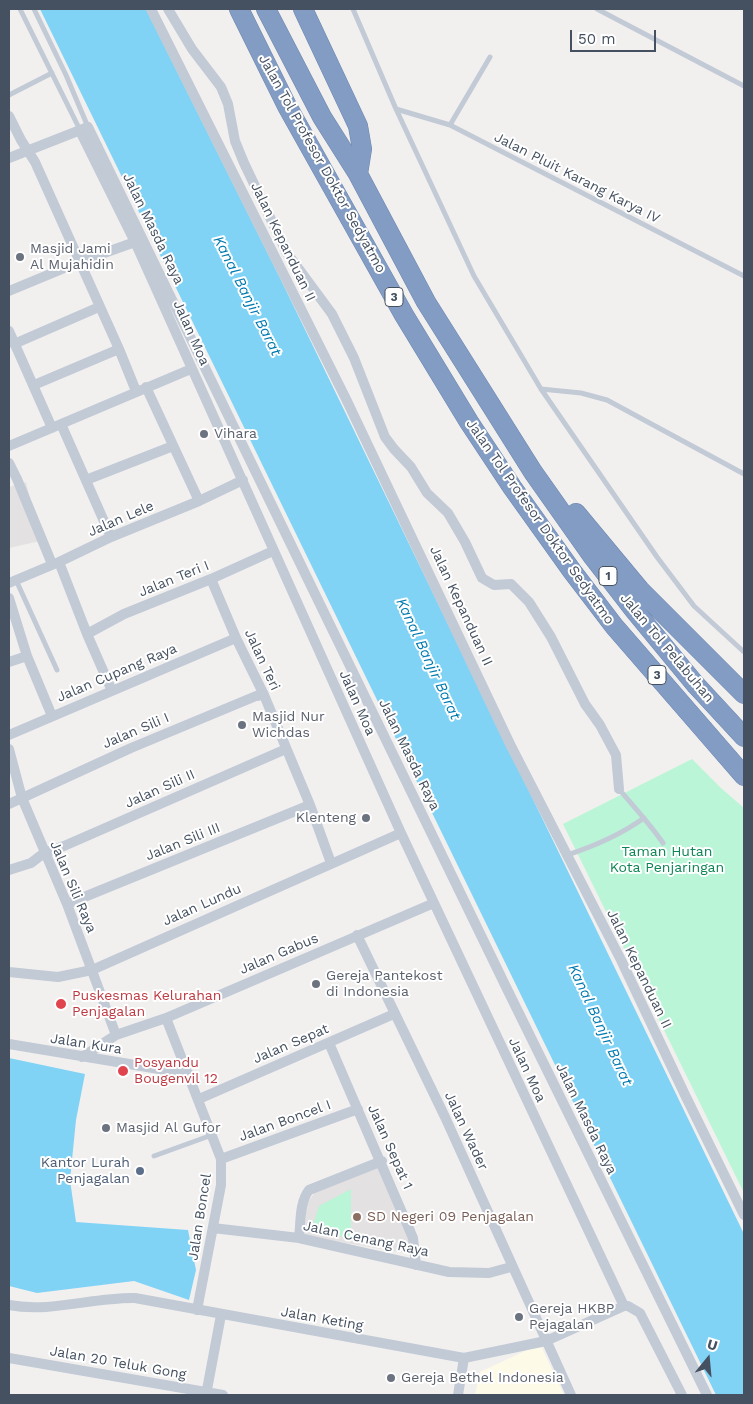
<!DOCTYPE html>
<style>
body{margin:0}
#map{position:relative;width:753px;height:1404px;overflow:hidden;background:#f2f0ef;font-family:"Work Sans",sans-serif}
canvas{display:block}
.frame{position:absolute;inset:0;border:10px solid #455160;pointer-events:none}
.north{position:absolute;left:683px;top:1334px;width:50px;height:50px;-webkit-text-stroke:4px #fff;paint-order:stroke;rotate:17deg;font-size:14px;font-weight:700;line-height:20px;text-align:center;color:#455160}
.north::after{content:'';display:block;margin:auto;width:18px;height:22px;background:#455160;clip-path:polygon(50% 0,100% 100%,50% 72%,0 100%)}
.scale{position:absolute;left:570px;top:30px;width:86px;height:22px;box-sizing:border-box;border:2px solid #455160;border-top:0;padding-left:6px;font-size:15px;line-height:18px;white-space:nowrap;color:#455160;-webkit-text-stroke:4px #fff;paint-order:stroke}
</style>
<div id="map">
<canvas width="753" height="1404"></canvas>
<div class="frame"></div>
<div class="north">U</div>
<div class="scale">50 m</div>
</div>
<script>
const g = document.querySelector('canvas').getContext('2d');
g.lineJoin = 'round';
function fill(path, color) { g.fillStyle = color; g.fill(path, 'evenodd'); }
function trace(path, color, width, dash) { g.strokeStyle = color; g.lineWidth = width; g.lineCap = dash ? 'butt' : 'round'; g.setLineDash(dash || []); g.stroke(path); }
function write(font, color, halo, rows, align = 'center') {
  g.font = font + ' "Work Sans",sans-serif'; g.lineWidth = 4; g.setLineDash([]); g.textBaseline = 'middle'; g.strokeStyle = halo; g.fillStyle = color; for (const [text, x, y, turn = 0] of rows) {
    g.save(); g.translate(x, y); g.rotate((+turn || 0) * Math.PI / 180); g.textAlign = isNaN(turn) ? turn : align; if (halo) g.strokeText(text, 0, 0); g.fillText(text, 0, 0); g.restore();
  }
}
fill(new Path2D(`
 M540 1344 564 1395H475L480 1372Z`), '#fefae8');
fill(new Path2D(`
 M26 482 40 541 9 548V487Z
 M383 1164 415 1229 416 1255 305 1236 306 1205 315 1192Z`), '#e3e1e1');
fill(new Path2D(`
 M692 759 721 788 744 808V1193L563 824Z
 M351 1189V1239L312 1228 319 1206Z`), '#b9f5d6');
fill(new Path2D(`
 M40 9H146L281 280 744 1234V1395H716Z
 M9 1058 85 1074 76 1120 70 1180 76 1222 188 1230 196 1270 189 1300 134 1281 37 1293 9 1286Z`), '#81d3f6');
const highway = new Path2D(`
 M239 9 287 106 404 315 469 422 512 487 572 571 614 626 744 776
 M266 9 322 117 358 174 426 302 533 472 593 557 634 610 695 684 744 737
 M303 9 358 126 362 149 358 174
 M576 513 640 590 744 694`);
trace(highway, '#6d87b0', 20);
trace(new Path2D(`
 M20 9 80 130
 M34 9 66 75 88 127
 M353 9 396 109 474 276 541 389 657 557 694 606 744 652
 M597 9 744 86
 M9 95 52 73
 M396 109 450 125 744 276
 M450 125 490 57
 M541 389 581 393 607 400 744 474
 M16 580 57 670
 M619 789C634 807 650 824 663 843
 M567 855C595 846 620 835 644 818
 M154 1156 212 1135`), '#c2cad6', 5);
trace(new Path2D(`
 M151 9 346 399 510 744 621 960 686 1097 744 1215
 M168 9 192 49 221 87 228 104 235 141 244 163 287 253 332 314 354 358 385 437 394 449 411 467 427 493 448 513 465 542 482 578 494 585 511 584 529 602 551 637 585 704 600 725 616 755 619 789
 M9 116 21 140 35 162 119 349 136 391
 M80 131 135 242 401 833C476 990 549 1148 624 1306
 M9 158 88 127 508 991 707 1395
 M9 291 79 262 135 242
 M9 331 52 428
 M14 344 99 307
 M34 385 119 349
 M146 387 199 501
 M61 424 111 537
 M9 446 191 369
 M9 463 17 479 52 564
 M86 480 173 446
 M59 562 87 634 112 691
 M211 579 236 638 264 695 310 805 331 863
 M9 583 59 562 111 537 199 501 243 480
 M9 598 27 656 52 716
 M87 634 124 614 211 579 273 551
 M9 662 27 656
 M9 735 236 638
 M9 749 22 798 67 904 116 1035
 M9 804 131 748 256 696 264 695
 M9 870 31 863 44 853 64 846 286 749
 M67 904 310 805
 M357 935 445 1117 571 1395
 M9 972 58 977 92 970 401 833
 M166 1018 221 1159V1185L197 1310
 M329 1043 413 1238 416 1265
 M9 1044 189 1074
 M82 1057 116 1035 166 1018 434 903
 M199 1099 394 1014
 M221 1159 358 1109
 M213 1228 299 1238 449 1272 489 1273 511 1267
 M299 1238C301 1223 299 1203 309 1190L382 1161
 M9 1305C51 1313 93 1297 135 1298L464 1358 546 1341 624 1306
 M624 1306H628L640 1313 682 1395
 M9 1358 223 1395
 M206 1395 221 1315
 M458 1395 464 1358`), '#c2cad6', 10);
trace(highway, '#829cc4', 19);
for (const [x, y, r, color] of [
 [20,257,5,"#6b7280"],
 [204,434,5,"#6b7280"],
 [242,725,5,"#6b7280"],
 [366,818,5,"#6b7280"],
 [316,984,5,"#6b7280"],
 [61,1004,6,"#e0444e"],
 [123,1071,6,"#e0444e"],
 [106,1128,5,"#6b7280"],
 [140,1171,5,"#5c6f8a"],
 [357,1217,5,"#8d6e63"],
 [519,1317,5,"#6b7280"],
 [391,1378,5,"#6b7280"]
]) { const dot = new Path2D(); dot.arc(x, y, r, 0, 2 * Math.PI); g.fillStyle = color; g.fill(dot); trace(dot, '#fff', 2); }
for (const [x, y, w] of [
 [394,297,18],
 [608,576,18],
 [657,675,18]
]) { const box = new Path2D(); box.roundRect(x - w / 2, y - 9.5, w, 19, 4); g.fillStyle = '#fff'; g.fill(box); trace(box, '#455160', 1); }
write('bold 12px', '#455160', null, [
 ["3",394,297],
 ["1",608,576],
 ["3",657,675]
]);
write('14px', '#455160', '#fff', [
 ["Jalan Tol Profesor Doktor Sedyatmo",322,164,61],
 ["Jalan Pluit Karang Karya IV",577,178,27],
 ["Jalan Masda Raya",153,229,64],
 ["Jalan Kepanduan II",283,242,64],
 ["Jalan Moa",191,333,66],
 ["Jalan Lele",121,519,-23],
 ["Jalan Tol Profesor Doktor Sedyatmo",540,522,55],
 ["Jalan Teri I",174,579,-22],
 ["Jalan Kepanduan II",461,606,65],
 ["Jalan Tol Pelabuhan",667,648,50],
 ["Jalan Teri",262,660,65],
 ["Jalan Cupang Raya",117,673,-23],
 ["Jalan Moa",357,703,66],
 ["Jalan Sili I",136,731,-23],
 ["Jalan Masda Raya",409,755,64],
 ["Jalan Sili II",160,789,-24],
 ["Jalan Sili III",183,842,-22],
 ["Jalan Sili Raya",73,887,67],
 ["Jalan Lundu",202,905,-24],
 ["Jalan Gabus",279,954,-23],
 ["Jalan Kepanduan II",639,969,64],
 ["Jalan Kura",86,1044,9],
 ["Jalan Sepat",291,1044,-23],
 ["Jalan Moa",527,1070,65],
 ["Jalan Masda Raya",586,1119,64],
 ["Jalan Boncel I",285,1121,-20],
 ["Jalan Wader",466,1131,65],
 ["Jalan Sepat 1",390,1147,66],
 ["Jalan Boncel",200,1217,-81],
 ["Jalan Cenang Raya",366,1239,12],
 ["Jalan Keting",322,1319,10],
 ["Jalan 20 Teluk Gong",118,1363,10]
]);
write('14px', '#5b616d', '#fff', [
 ["Masjid Jami",30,249],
 ["Al Mujahidin",30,265],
 ["Vihara",214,434],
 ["Masjid Nur",252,717],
 ["Wichdas",252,733],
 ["Klenteng",356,818,"right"],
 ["Gereja Pantekost",326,976],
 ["di Indonesia",326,992],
 ["Masjid Al Gufor",116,1128],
 ["Gereja HKBP",529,1309],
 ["Pejagalan",529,1325],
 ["Gereja Bethel Indonesia",401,1378]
], 'left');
write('14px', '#0c8554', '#fff', [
 ["Taman Hutan",667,852],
 ["Kota Penjaringan",667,868]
]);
write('14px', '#be3a42', '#fff', [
 ["Puskesmas Kelurahan",72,996],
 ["Penjagalan",72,1012],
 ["Posyandu",134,1063],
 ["Bougenvil 12",134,1079]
], 'left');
write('14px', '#4e5e75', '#fff', [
 ["Kantor Lurah",130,1163],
 ["Penjagalan",130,1179]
], 'right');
write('14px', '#785e54', '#fff', [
 ["SD Negeri 09 Penjagalan",367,1217]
], 'left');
write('italic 15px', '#017ab0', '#fff', [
 ["Kanal Banjir Barat",247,296,63],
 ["Kanal Banjir Barat",428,659,65],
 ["Kanal Banjir Barat",600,1025,65]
]);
</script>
